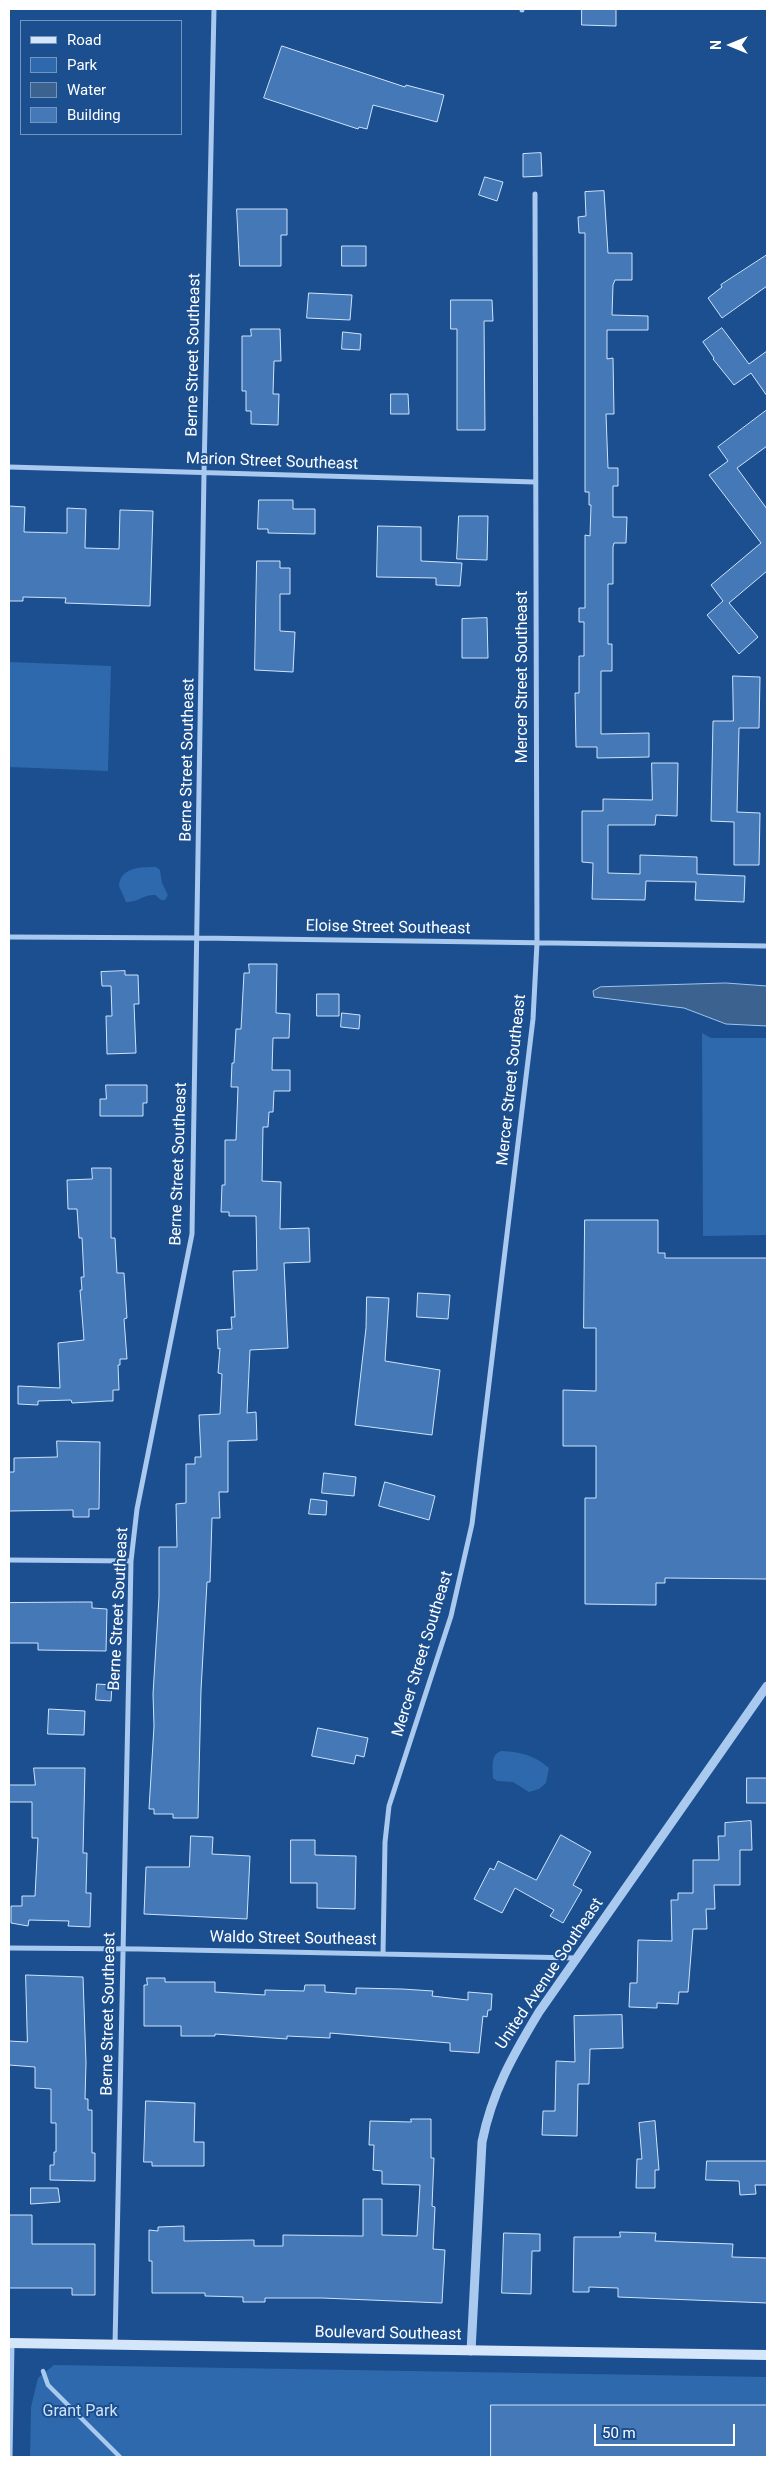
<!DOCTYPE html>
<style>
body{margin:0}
#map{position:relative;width:776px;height:2466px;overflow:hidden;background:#1b4f8f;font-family:Roboto,sans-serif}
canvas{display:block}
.frame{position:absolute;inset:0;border:10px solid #fff;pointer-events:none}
.legend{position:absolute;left:20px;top:20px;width:162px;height:115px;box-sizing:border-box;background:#1b4f8f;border:1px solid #7695bc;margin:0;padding:6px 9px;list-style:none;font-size:15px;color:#fff}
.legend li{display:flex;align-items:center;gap:10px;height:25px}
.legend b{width:25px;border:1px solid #7695bc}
.north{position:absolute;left:706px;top:20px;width:50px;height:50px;-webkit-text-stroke:4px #1b4f8f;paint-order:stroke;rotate:270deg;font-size:14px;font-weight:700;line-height:20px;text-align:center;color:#fff}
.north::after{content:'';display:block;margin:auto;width:18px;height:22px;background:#fff;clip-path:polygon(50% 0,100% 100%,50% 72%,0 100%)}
.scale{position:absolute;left:594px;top:2424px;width:141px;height:22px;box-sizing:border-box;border:2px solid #fff;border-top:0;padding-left:6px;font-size:15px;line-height:18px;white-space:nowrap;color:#fff;-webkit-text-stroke:4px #1b4f8f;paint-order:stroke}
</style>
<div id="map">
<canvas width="776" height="2466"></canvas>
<div class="frame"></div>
<ul class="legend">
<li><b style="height:6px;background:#d6e6fa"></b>Road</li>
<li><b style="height:14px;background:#2e69ad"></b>Park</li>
<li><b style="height:14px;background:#3c6290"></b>Water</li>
<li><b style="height:14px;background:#4478b7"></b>Building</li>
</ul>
<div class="north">N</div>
<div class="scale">50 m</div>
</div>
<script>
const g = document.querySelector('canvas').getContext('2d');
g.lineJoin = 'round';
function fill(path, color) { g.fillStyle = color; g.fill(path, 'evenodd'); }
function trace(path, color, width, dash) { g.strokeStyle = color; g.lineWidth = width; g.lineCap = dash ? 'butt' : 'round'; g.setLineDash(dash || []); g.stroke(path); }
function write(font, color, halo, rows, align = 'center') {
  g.font = font + ' Roboto,sans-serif'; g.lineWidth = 4; g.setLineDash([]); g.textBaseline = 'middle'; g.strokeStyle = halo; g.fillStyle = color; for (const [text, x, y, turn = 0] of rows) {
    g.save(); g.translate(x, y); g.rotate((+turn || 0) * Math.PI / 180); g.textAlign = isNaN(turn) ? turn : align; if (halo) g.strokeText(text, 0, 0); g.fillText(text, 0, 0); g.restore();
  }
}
fill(new Path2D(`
 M9 662 111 666 108 771 9 767Z
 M156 867 160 870 162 883 168 895 165 900H161L155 895C145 894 136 903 126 902L119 886C120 867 141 867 156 867Z
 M702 1033 711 1038H767V1235L703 1236Z
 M501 1751C521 1752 534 1755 549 1768L546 1783 539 1789 529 1792 513 1782 497 1781 493 1778C493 1768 490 1755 501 1751Z
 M54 2365 767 2377V2457H30L31 2407 38 2378Z`), '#2e69ad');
const water = new Path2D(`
 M726 983 767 986V1026L726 1024 684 1008 594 997 593 991 600 987Z`);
fill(water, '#3c6290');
trace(water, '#9cc4f0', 1);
const building = new Path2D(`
 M582 9H616V26L582 25Z
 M282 46 405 87 406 85 444 95 437 122 373 105 367 129 359 127 358 129 264 98Z
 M541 153 542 176 523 177V154Z
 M485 177 503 182 497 201 479 195Z
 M604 191 608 253H632V280H615L613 285 612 315 648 316V330H607V359L613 358 614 414H606L608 468H618V486H613V517H627L626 543H614L613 547V584H608V644H612V671H601V734L649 733V757L597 758V747H576L575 693H579V656H584V622H579V608H585V535L590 536 591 505H589V492H585V233H579L578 217 586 216 585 192Z
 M237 209H287V235H281V266H240Z
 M342 246H366V266H342Z
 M767 255V286L722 318 708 298 722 287 721 285Z
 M309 293 352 295 350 320 307 318Z
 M451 300H492L493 321H484L485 430H457V329H451Z
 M722 328 749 364 767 351V396L751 373 734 385 713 359 714 358 703 342Z
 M251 329H280L281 361H274L273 394H279L278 425 251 424V411H246V391H242V336H251Z
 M343 332 361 334 360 350 342 349Z
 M391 394H408L409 414H391Z
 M767 410V446L737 468 767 509V571L729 603 758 637 739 654 707 615 723 601 711 585 761 543 709 475 728 461 718 447Z
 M259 500H293V509H315V534L268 533V529H258Z
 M9 506 25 507 24 532 67 533V508L86 509 85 548 119 549 120 510 153 511 150 606 65 603 66 598 23 597V601H9Z
 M459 516H488L487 560 457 559Z
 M378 526 421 527V561L462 563 460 586 436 585V578L377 577Z
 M257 561H280V568H290V594H280V631L295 632 293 672 255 670Z
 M487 618 488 658H462V619Z
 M733 676 760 677 759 728H739L737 812 760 813 759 865H734V822L711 821 713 721H733Z
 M652 763H678L677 816 656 815 655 825H608V873L640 874V855L697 857V874L745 876 744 902 695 900 696 882 646 881 645 900 592 899 593 863 582 862V811H603V799L652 800Z
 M249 964H277L276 1013 290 1014 289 1038H273L272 1070H290V1091H274L273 1112H269L268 1127H263L262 1181 281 1182 280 1229 309 1228 310 1262 284 1263 288 1348 250 1350 247 1413 256 1412 257 1440 228 1441V1492H219L220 1518H212L210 1582H207L201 1690 198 1818H173V1814H154V1809H149L154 1726 153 1694 159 1597V1547H177L176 1504 186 1503V1464H195V1457H201L199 1415 220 1414 222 1374 218 1373 220 1348 218 1349 217 1330 232 1329 231 1317H235L233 1271 257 1270 256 1216H229V1212H221L222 1185H225V1140H236L238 1087H231L232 1063H234L236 1029H241L244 973H249Z
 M125 971V975H138L139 1004H134L136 1053 107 1054 106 1016H112L111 986H102L101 972Z
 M317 994H339V1016H317Z
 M342 1013 360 1015 359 1029 341 1027Z
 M106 1085H147V1103H143V1116H100V1099H106Z
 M92 1168H111V1238H115L117 1273H124L127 1318 124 1319 127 1359H120V1365H118L119 1390H113V1401H108L72 1403 71 1400 38 1401V1405L18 1404V1386L60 1388 58 1343 84 1340 80 1290H82L81 1277H84L82 1238H79L77 1209H68L67 1180 92 1179Z
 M585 1220H658V1253H665V1258H767V1579L665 1578V1583H656V1605L585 1604V1498H596V1446H563V1390L596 1391V1328H584Z
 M418 1293 450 1295 448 1319 417 1317Z
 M367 1297 389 1298 385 1361 440 1370 432 1435 355 1425 366 1328Z
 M57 1441 100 1442 99 1509H89V1517H73V1510L9 1511V1472H14V1458L57 1457Z
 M324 1473 356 1477 354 1496 322 1493Z
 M385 1482 435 1496 429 1520 379 1506Z
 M311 1499 327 1501 326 1515 309 1514Z
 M78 1602H92V1608L107 1609 106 1651 38 1650V1643H9V1603Z
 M97 1684 112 1685 111 1701 96 1700Z
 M49 1709 85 1711 84 1735 48 1734Z
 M318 1728 368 1738 364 1757 356 1755 354 1764 312 1756Z
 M34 1768H85L83 1853H87L86 1893H91L90 1927 68 1926 69 1921 29 1920 28 1926 11 1923V1906H22V1896H35L38 1838H32V1802H9V1785H35Z
 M747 1778H767V1803H747Z
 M751 1821 752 1850H740V1885H714L715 1909H706L707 1929H693L688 1992H679L678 2004 657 2003V2008L629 2007 630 1983H637L638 1940 672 1941 671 1900H678V1893H693V1860H719L718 1836H725V1823Z
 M561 1835 591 1852 573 1885 582 1890 563 1923 550 1916 554 1910 515 1888 502 1913 474 1899 490 1868 494 1870 498 1861 536 1880Z
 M191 1836 213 1837 212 1854 250 1856 247 1919 144 1914 146 1867H189Z
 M291 1840H315V1855L356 1856 355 1909 317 1908V1883H291Z
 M26 1975 83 1977 86 2063 85 2099H88V2110H92V2153H95V2181L50 2180V2165H54V2152H56V2123H51V2089L35 2088V2067L9 2065V2041L27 2042Z
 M147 1978H165V1982H215V1992L265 1995V1990L304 1991 305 1985H325V1992L356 1994V1988L402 1989 433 1991 432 1996 468 2000V1992L492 1994 491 2010H488L487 2017 483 2016 479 2053 450 2051V2043L330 2033V2038L287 2036V2039L215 2034V2036H181V2026H144V1985H147Z
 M622 2015 623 2048 590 2049 589 2084H578L577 2136 542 2135 543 2111H555L556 2061 575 2062 574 2016Z
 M146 2101 195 2103 194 2142H204V2166H152V2162H144Z
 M411 2119H431V2158H434L432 2206 435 2207 433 2249 445 2250 442 2303 322 2298H265V2302H243V2297L205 2296V2293H152V2261H149V2230L158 2231V2227L184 2226V2241L254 2240V2246H283V2235L363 2236V2199H382V2235L417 2236 420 2185 382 2184V2171L373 2170 374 2145H369L370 2121 411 2122Z
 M655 2121 659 2170H655V2188H636L637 2159H642L639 2123Z
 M707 2161H767V2185H755L756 2194 740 2195 739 2181 706 2180Z
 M31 2188H58L60 2202 31 2204Z
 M9 2215H32V2244H95V2295H72V2288H9Z
 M620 2232 656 2233 655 2241 733 2244 732 2257 767 2258V2303L618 2297V2288L589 2287V2292H573L574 2237H620Z
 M504 2233 540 2234V2251H532L531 2294 502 2293Z
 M491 2405H767V2457H491Z`);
fill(building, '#4478b7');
trace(building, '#cfe3fa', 1);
trace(new Path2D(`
 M43 2371 48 2385 120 2457`), '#a9c9ee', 4.5);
trace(new Path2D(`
 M522 10V9
 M9 467 535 482
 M9 937 198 938 767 946
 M9 1560 131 1561
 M9 1948 139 1949 576 1958
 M383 1954 385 1842 389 1806 451 1616 472 1524 533 1019 537 943 535 194
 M115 2345 131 1561 137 1509 192 1234 204 473 214 9
 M10 2457 12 2343`), '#a9c9ee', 5);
trace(new Path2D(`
 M471 2351 482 2142C492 2092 513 2055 539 2012L767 1686`), '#a9c9ee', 9);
trace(new Path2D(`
 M9 2343 767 2355`), '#d6e6fa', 10);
write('16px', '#fff', '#1b4f8f', [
 ["Berne Street Southeast",194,355,-89],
 ["Marion Street Southeast",272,462,2],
 ["Mercer Street Southeast",523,677,-90],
 ["Berne Street Southeast",188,760,-89],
 ["Eloise Street Southeast",388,928,1],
 ["Mercer Street Southeast",512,1080,-84],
 ["Berne Street Southeast",179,1164,-88],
 ["Berne Street Southeast",119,1609,-87],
 ["Mercer Street Southeast",423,1654,-73],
 ["Waldo Street Southeast",293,1939,1],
 ["United Avenue Southeast",550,1974,-56],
 ["Berne Street Southeast",109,2014,-89],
 ["Boulevard Southeast",388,2334,1]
]);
write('16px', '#cfe3fa', '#1b4f8f', [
 ["Grant Park",80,2412]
]);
</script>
